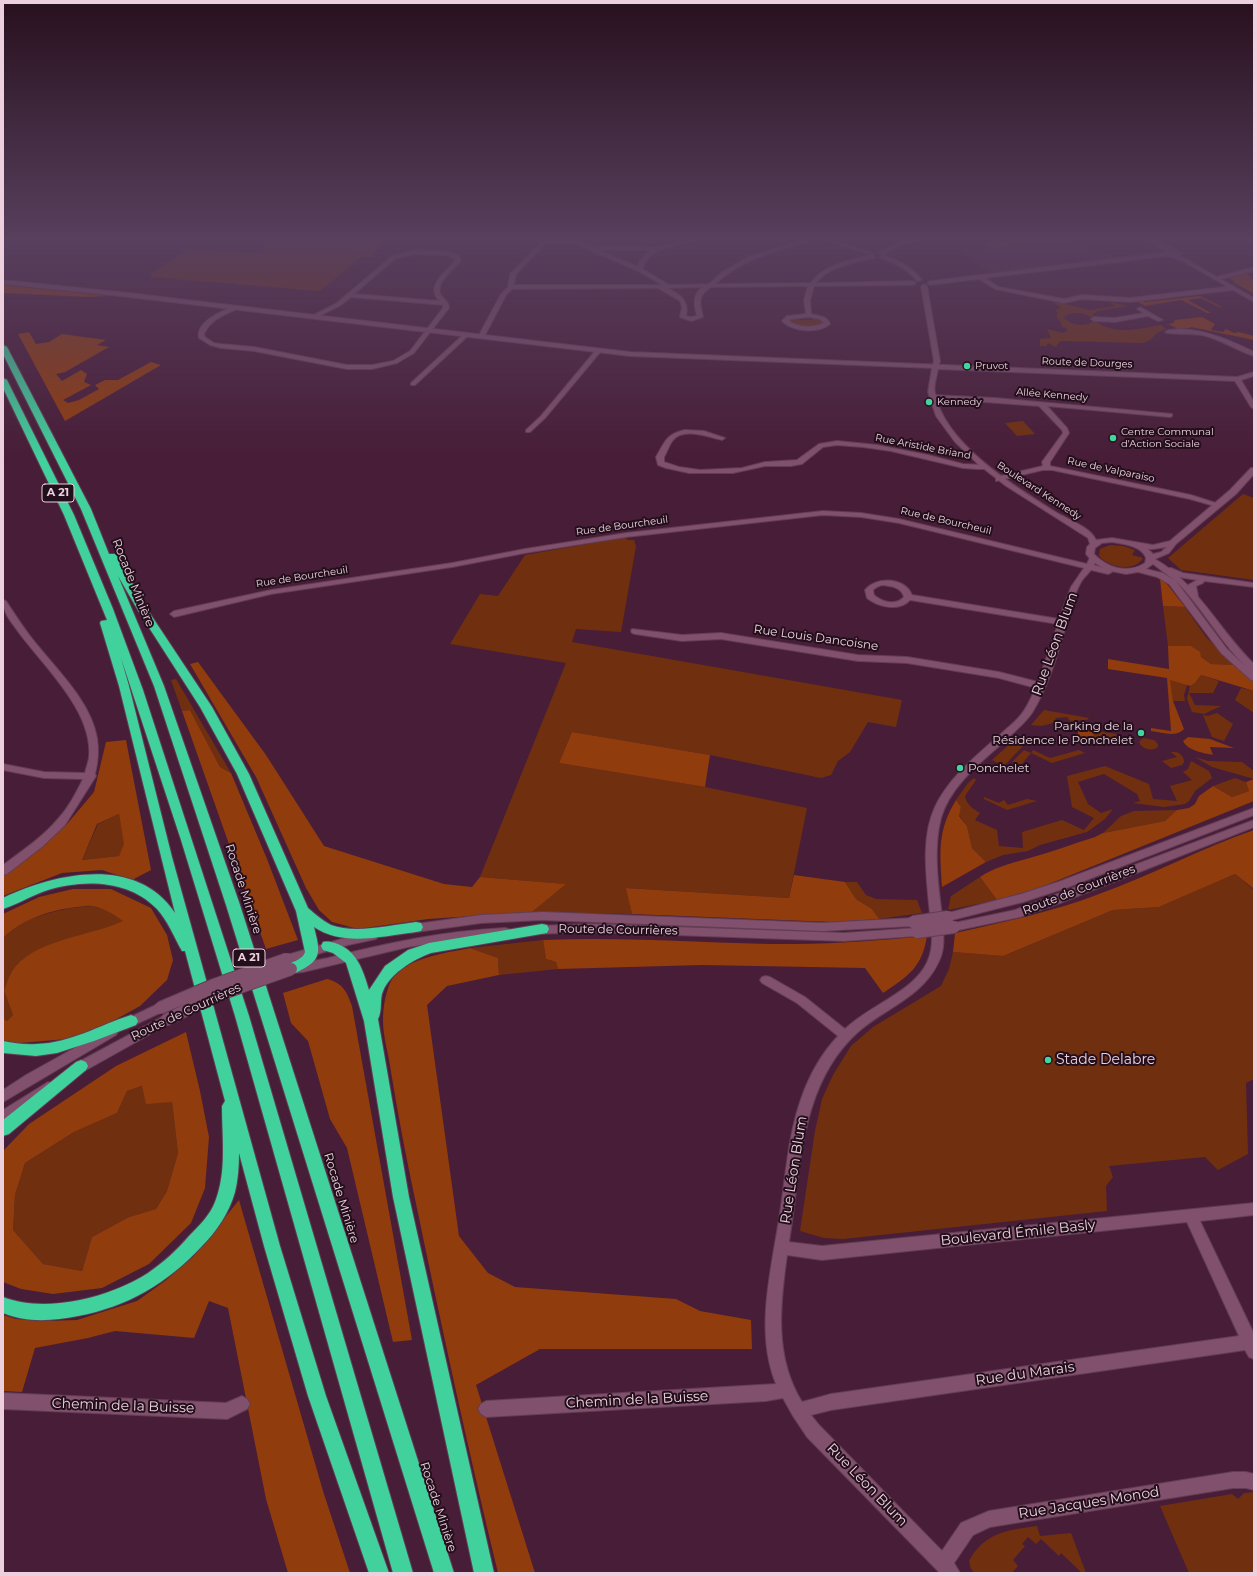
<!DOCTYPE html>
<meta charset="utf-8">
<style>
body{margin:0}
#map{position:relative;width:1257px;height:1576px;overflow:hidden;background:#481d37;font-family:Montserrat,sans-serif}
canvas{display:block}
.frame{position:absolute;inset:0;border:4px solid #ecd0de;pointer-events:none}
</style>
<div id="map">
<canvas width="1257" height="1576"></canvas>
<div class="frame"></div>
</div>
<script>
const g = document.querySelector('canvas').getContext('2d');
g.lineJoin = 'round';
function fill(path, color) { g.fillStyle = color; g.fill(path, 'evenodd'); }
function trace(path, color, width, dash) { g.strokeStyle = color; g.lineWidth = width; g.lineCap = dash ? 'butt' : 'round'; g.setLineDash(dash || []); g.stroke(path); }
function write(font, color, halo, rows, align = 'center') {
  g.font = font + ' Montserrat,sans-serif'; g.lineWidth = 4; g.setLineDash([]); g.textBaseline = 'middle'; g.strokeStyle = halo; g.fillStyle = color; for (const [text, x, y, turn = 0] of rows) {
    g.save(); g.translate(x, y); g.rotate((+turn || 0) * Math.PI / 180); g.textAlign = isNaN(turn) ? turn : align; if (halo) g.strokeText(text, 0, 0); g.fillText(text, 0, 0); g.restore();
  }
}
fill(new Path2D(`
 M1037 240H1068L1118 258 988 274 985 272H988L985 269 959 251 1039 242Z`), '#552442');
fill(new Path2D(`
 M263 245 375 251 373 257H361L320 291 151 277V274L185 250 263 253Z
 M1107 301 1128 306 1098 311 1093 314V318C1085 313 1070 310 1064 318 1071 325 1087 328 1094 320 1112 336 1139 329 1161 325L1166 329 1157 333 1150 340 1143 343 1060 341 1056 347 1048 343 1046 346H1040V339L1051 338 1047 329 1063 333 1067 331V328L1062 327 1060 321 1058 320 1056 315H1058L1056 310 1061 307 1053 303 1056 302 1090 310 1116 306Z
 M799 318V320H812L813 318 820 319 825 323C812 329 799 328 788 321L790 319Z
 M1023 421 1035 434 1017 436 1005 423Z
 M1243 494 1254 498V580L1181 570 1168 558Z
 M626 537 627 540H634L636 546 621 632 576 629 572 642 902 700 896 727 868 722 850 752 838 761 831 775 821 778 710 755 572 732 559 763 705 787 807 808 789 898 627 888 632 914 532 912 565 884 480 877 566 663 450 644 480 594 498 596 525 555Z
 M1110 545 1123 546 1135 550 1132 555 1143 558C1134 573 1109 567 1099 556L1100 549Z
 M1163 606 1185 607 1206 637 1234 665 1211 664 1201 657 1191 646H1168Z
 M1201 675 1219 681 1213 693H1189L1195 705 1221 706 1204 714 1192 712 1187 699 1190 686 1195 683Z
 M176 679 231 773 220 767 190 710 182 711 171 680Z
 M1169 679 1187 685 1184 695 1185 701H1173Z
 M1241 688 1254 691V713L1235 700Z
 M1044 710 1089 718 1087 720 1070 721 1067 717 1055 718 1057 722 1041 726 1031 725Z
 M1217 713 1233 724 1224 741 1212 737 1203 715 1208 716Z
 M1090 728 1096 729 1097 731 1116 734 1118 744 1111 743 1110 740 1095 738Z
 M1143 738 1154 740 1158 744V747C1152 752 1142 749 1139 742Z
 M1012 742 1023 746 1004 766 992 760Z
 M1024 750 1031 753 1033 750 1050 758 1079 750 1085 753 1052 763 1031 753 1021 765 1012 762Z
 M1171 752C1178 751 1184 755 1184 762L1182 765 1171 768 1162 761 1177 757Z
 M1195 757 1208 761 1242 762 1254 771V779L1212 767Z
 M1191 761 1209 771 1212 778 1195 791 1189 801 1185 804 1164 807 1133 803 1140 801 1137 794 1104 774 1078 782 1088 804 1101 813 1113 809 1105 819 1087 832 1040 845 1028 851 1003 855 986 862 972 848 967 826 959 815 961 807 956 800 968 783 974 778 976 780 965 796C966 804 973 809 980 813L975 820 997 830 999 846 1023 848 1022 832 1062 820 1084 830 1094 818 1072 807 1067 776 1105 766 1149 784 1153 799 1177 801 1170 786 1192 780 1183 772 1188 769Z
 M1235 778 1246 782 1249 791 1232 797 1213 786Z
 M984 797 999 803 1004 800 1008 805 1027 799 1037 801 1007 810 984 799Z
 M1177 810 1165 821 1103 833 1121 816 1134 811Z
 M119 814 125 844 119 856 82 860 98 824Z
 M1235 874 1254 890V1079L1246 1083 1248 1154 1218 1170 1205 1157 1109 1166 1113 1177 1106 1186 1107 1211 843 1239 824 1238 800 1231 815 1131 822 1099 833 1075 851 1046 873 1027 941 986 949 969 953 952 1003 956 1113 910 1159 907Z
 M980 877 997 900 948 910 951 896Z
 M845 882H857L866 895 876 899 917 900 922 913 879 919 872 909 856 899Z
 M91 906 104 909 124 921 11 973 4 991 13 1015 7 1021 3 1018V938C27 915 59 909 91 906Z
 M543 940 546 959 556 962 558 969 499 975 498 958 470 948Z
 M143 1086 172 1102 178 1153 167 1191 156 1209 129 1217 92 1237 82 1271 43 1264 13 1230 15 1195 25 1163 74 1132 117 1113 127 1091Z
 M1254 1492V1573H1189L1160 1506 1232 1494 1238 1499 1244 1493Z
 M1037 1526 1040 1536 1071 1533 1086 1573H1082L1061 1553 1059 1556 1041 1539 1036 1544 1028 1537 1022 1544 1025 1546 1013 1560 1018 1566 1012 1573H975L971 1569 969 1561C985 1532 1008 1530 1037 1526Z`), '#70300f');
fill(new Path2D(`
 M264 240H382L375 251 263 245Z
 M1005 240H1037L1040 242 991 248 982 242H997Z
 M1247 273 1254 281V294L1233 282H1235L1229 278Z
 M3 285 108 296 88 297 3 293Z
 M1200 296 1222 307H1219L1201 298 1188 300 1211 313H1207L1181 300 1145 306 1136 301 1141 300 1145 302Z
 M1202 317 1215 324 1211 330 1223 332 1226 329 1234 333 1239 332 1254 336V340L1191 327 1190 328 1178 329 1168 324 1173 323 1175 320Z
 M29 332 36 344 49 342 62 334 106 340 97 345 109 347 65 372 56 374 62 381 81 370 87 374 84 382 91 385 63 400 68 403 79 400 99 389 95 385 105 380H118L151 362 161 365 65 421 18 334Z
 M1160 579H1163L1185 607 1163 606Z
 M1168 646H1191L1200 652 1201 657 1211 664 1236 665 1254 681V691L1201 675 1195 683 1190 686 1170 680 1173 701 1184 729C1176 738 1162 732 1151 731V728L1171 731 1167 678 1108 669V659L1169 669Z
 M198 662 266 755 324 846 444 884 472 887 480 877 566 884 532 912 428 919 358 929 332 922 319 910 306 888 256 777 190 664Z
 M190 710 220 767 231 773 267 859 298 940 266 949 182 711Z
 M1077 728H1090L1095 738H1086L1087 742 1079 739Z
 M572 732 710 755 705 787 559 763Z
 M1188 737 1210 739 1234 748 1210 747 1213 755C1204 753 1188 751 1183 741Z
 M126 740 151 870 132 880 102 870 62 873 3 896V876L67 824 94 792 106 742ZM119 814 124 844 119 856 82 860 97 824Z
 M1254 779V801L1039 888 997 900 980 877C995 867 1009 864 1026 859 1049 853 1072 844 1095 837L1103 833 1165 821 1177 810 1189 808 1195 804 1199 796 1213 786 1232 797 1249 791 1246 782Z
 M956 800 961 807 959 816 967 826 972 848 986 862 942 887C940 852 937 831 956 800Z
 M1254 830V889L1235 874 1159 907 1113 910 1003 956 953 952 955 933C1004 922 1052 912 1099 894 1152 875 1201 848 1254 830Z
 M794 875 845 882 856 899 872 909 879 919 832 922 632 914 626 888 789 898Z
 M73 889H111L151 908 167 935 173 960 167 980 140 1006 106 1025 67 1039 8 1044 3 1042V1018L7 1021 13 1015 4 991C6 985 8 979 11 973 31 939 90 937 123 921 113 914 104 908 92 906 87 905 82 907 77 907 50 910 23 919 3 938V914L39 897Z
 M927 936C922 968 908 976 883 993L865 968 702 965 558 969 556 962 546 959 543 940C627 936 710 944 794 944 838 944 883 940 927 936Z
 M470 948 498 958 499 975 447 986 427 1005 459 1236 488 1273 515 1287 676 1299 700 1311 751 1320 752 1349H540L476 1385 535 1573H498C468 1449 441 1324 415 1199 406 1157 398 1115 391 1072 389 1056 383 1037 383 1021 383 1008 385 995 390 983 402 958 446 953 470 948Z
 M327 979C343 983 347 992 352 1006L412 1340 393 1342 347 1148 330 1119 308 1041 291 1023 283 993Z
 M186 1032 200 1091 209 1137 205 1188 191 1223 149 1264 102 1288 53 1294 21 1289 3 1282V1151L29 1124 116 1066ZM142 1086 146 1104 172 1102 178 1153 167 1191 156 1209 129 1217 92 1237 82 1271 43 1264 13 1230 15 1195 25 1163 74 1132 117 1113 127 1091Z
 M239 1200 323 1491 350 1573H288L266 1499 228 1308 209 1301 194 1338 115 1331 88 1338 35 1348 22 1392 3 1391V1315L16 1319 46 1321 77 1320 137 1301 165 1281 193 1257Z`), '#903c0d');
const street = new Path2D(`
 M535 240 542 241 548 240V241L577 240 596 248 598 246 656 247 689 240H695V241C676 246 648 247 643 269L669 285 709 284 722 272 748 257 803 240H809V241C775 252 742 259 715 284L811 283C824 264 851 260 872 255L875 257 874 258C854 263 829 266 816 283L913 281 916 283 913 285 814 286 810 300 811 314C819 316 827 316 830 324 818 334 793 332 782 321L787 316 806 314 804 300 808 286 711 287C697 296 700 303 703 317L691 321 680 317 682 307 680 301 658 288 512 289 506 295 484 337 479 338 478 337 501 294 508 287 510 274 540 244ZM545 244H576L638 271 662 285H514L516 274ZM598 250H651L640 260 638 267ZM703 287C692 294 694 305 697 316L691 317 686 316C690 300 679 294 667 288ZM809 317 820 319 824 323C813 328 799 328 789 321L791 319Z
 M824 240H831L874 253 869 254Z
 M900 240H923L905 243 883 254 878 253 901 242Z
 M1152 240H1158L1183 254 1178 255Z
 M1246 240H1254V243L1247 241Z
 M416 250 449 252 458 256 461 261C454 269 434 284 441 295 444 300 449 301 449 308L414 353 397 363 372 369H347L254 351 221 348 210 345 199 338C195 322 223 310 235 306L238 308 237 309C224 315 210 320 204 334L205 337 214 343 221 344 254 347 347 365H372L393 361 410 351 443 308V305L351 297 341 305 315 318 310 317 337 303 392 256ZM416 254 448 255 454 258 455 261C446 271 424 287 440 301L354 294 396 258Z
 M1169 252 1190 261 1185 262 1168 256 985 278 999 287 1064 299 1082 295 1130 298 1233 286 1236 288 1233 290 1130 302 1082 299 1064 303 995 289 979 279 930 285 927 283 930 281Z
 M883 255C898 260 912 267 922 280L917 281C908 269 895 263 881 258L880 257Z
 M1254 267V271L1216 280 1213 278Z
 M924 284 927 286 940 361 938 367 935 369 932 367 934 361 921 286Z
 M1140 307 1163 320 1158 321 1148 316 1115 322 1094 321 1091 319 1094 317 1115 318 1144 313 1137 309Z
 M1180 329C1207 330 1230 340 1254 352V356C1236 350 1220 339 1202 335 1194 333 1169 335 1165 332L1168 330Z
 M464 334 469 335 415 385H411V383Z
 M596 350 601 351 545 418 530 432H526V430L541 416Z
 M933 395 995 398 1172 414V416L1170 417 1047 406 1067 428 1069 433 1050 462V466L1191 495 1222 505 1218 507 1190 499 1052 470H1043L996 481V477L1043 466 1042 462 1063 433 1062 430 1039 406 931 398 930 397Z
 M685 430 704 431 725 438 722 440C708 437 684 427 673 440 669 445 667 452 664 457V462L679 467 700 470 742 468 765 462 797 460 819 444 837 441 877 445 928 455 963 464 984 465 988 467 984 469H977L963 468 891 451 863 447 837 445 823 447 802 464 791 466H765L733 473H689L666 468 658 465 656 457C665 442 666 434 685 430Z
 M823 511 861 513 899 519 1087 564 1090 557H1093L1097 559 1094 565 1111 570 1112 572 1108 574 1091 570C1088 574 1084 577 1081 582 1074 594 1071 609 1067 622 1058 653 1049 685 1032 713 1025 723 1016 730 1008 738 983 761 951 784 941 818 933 849 938 884 942 915 943 931 946 947 939 961 923 997 885 1008 858 1032 799 1085 801 1170 789 1242L822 1246 1254 1203V1215L1200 1221 1254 1334V1359L1249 1357 1245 1350 831 1410 811 1415 819 1425 942 1551 961 1523 989 1511 1233 1472H1246L1254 1474V1490L1246 1488H1233L990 1527 973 1535 954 1563 960 1573H940L938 1571 807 1437 793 1416 783 1398 766 1401 486 1417 481 1414 478 1409 481 1404 486 1401 776 1384C754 1330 772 1268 780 1213 786 1174 788 1136 801 1099 809 1076 821 1054 838 1036L797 1003 762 983 760 980 762 977 766 976 770 977 805 997 845 1029C869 1006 906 995 924 968 935 951 932 933 930 915 927 880 920 839 935 807 949 777 978 754 1002 733 1008 727 1014 723 1020 716 1027 708 1031 697 1036 688L999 678 907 663 858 661 721 639 682 641 635 634 632 633 631 631 632 629 682 635 721 633 858 655 907 657 999 672 1038 682 1058 624 910 600C899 612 878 607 867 598L865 590C876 576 905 577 912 595L1059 619 1071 587 1084 568 899 523 861 517 823 515 626 537 525 553 452 567 271 594 174 617 170 614 174 611 271 590 452 563 525 549 626 533ZM882 585C891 586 901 587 904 597 896 606 882 602 874 595L873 590 877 587ZM1187 1222 1239 1336 831 1394 802 1402C774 1357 780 1305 787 1255L822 1260Z
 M1165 568H1171L1183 573 1254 583V587L1204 581 1203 583 1196 586 1198 596 1194 598 1190 596 1188 585 1197 580 1178 577 1165 572Z
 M3 600 6 601C16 616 26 632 38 646 60 673 91 703 97 738 99 751 98 762 95 774L96 776 65 825 43 846 7 874 3 875V865C22 851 43 837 58 819 69 807 76 793 83 779L44 778 3 770V764L44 772 85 773C86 768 88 763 89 758 94 711 42 665 17 630 10 620 3 613 3 600Z
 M3 1393 226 1403 242 1396 247 1399 250 1404 247 1409 227 1419 3 1409Z`);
const secondary = new Path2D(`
 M1146 240H1152L1254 298V302Z
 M3 280 120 292 630 352 1237 377 1254 372V376L1241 380 1254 402V409L1251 407 1235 381 938 369C937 376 933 386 935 393 944 444 1017 488 1059 514 1070 520 1091 528 1096 540L1112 538 1153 545 1170 541 1230 490 1251 468H1254V474L1236 494 1176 544 1169 553 1155 559C1197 583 1219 630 1254 664V672L1252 671 1254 673V681L1251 680 1221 653 1169 584 1157 577 1138 572 1126 574 1106 570 1092 561 1086 554 1087 547 1090 544 1088 538 1006 486 979 465 955 442 936 416 928 392 932 368 630 356 120 296 3 284ZM1112 542C1124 544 1142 546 1146 558L1145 563C1128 574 1107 568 1094 554L1095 548 1102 543ZM1167 547 1161 552 1153 554 1148 549H1153ZM1153 564 1174 580 1163 573 1146 569ZM1176 581C1202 607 1219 640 1245 666L1227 649Z
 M1254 808V815L1066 888 1023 902 948 921 944 920 942 917 944 914 948 913 1021 894 1058 882Z
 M1254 820V827L1060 903 1020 917 954 931 950 930 948 927 950 924 954 923 1015 910Z
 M542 912 822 923 913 918 917 919 919 922 917 925 913 926 822 931 542 920 481 923 409 933 405 932 403 929 405 926 409 925 481 915Z
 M590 924 844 933 917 928 921 929 923 932 921 935 917 936 844 941 590 932 535 934 531 933 529 930 531 927 535 926Z
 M505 928 509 929 511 932 509 935 505 936 456 940 408 947 303 972 293 973 289 972 287 969 289 966C301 962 315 961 328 958 387 943 444 931 505 928Z
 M372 932 376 933 378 936 376 939 348 945 287 963 283 962 281 959 283 956 287 955 348 937Z
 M160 1003 164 1005 166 1008 164 1011 130 1027 126 1029 122 1027 120 1024 122 1021Z
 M166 1015 170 1017 172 1020 170 1023 79 1074 75 1075 71 1074 69 1070 71 1066Z
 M112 1027 116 1029 118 1032 116 1035 3 1102V1090L26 1075Z
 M48 1082 52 1083 54 1087 52 1091 3 1122V1110Z`);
const highway = new Path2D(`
 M3 345 7 347 91 509 109 554H115L117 556 149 612 212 707 249 774 308 908C315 914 323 921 331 925 355 934 391 925 416 922L421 923 423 927 421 931 416 932C383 936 343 947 314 927 319 948 324 959 301 970 296 973 292 975 286 973L284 969C289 960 302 962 305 952L296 911 237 774 200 707 139 612 118 576 164 686 240 905 454 1573H434L226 905 154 686 81 509 3 354Z
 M3 378 7 380 74 515 113 609 143 690 249 1016 413 1573H393L235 1016 181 840 121 658 129 686 172 857 280 1246 326 1396 389 1573H369L308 1396 264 1246 239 1153C239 1166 238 1180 235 1192 229 1213 217 1231 202 1246 168 1283 127 1307 78 1316 52 1321 27 1323 3 1313V1297C46 1314 111 1297 148 1273 164 1262 177 1250 189 1236 199 1226 210 1215 215 1202 227 1172 222 1138 222 1106L225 1101 185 951H182C174 937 168 921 157 909 128 879 82 879 45 891 31 896 18 904 3 909V898C56 873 136 855 175 913L119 686 100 623 101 621 107 620 64 515 3 388Z
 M542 924 547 925 549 929 547 933 431 953C414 959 387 975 382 994 380 1002 382 1012 378 1019L409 1197 494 1573H474L393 1197 364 1021 346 963 333 953 323 950 321 946 323 942C328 941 331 942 335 943 357 950 363 970 369 990L385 966 408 950 429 943Z
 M131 1015 136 1017 138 1021 136 1025 94 1041 57 1053 36 1056 3 1053V1041C14 1043 25 1045 37 1044 70 1043 100 1025 131 1015Z
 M81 1060 86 1062 88 1066 86 1070 9 1134 3 1136V1120L76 1062Z`);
trace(street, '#623d54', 2);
trace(secondary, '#623d54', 2);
trace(highway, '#623d54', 2);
fill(street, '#80506c');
fill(secondary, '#80506c');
fill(highway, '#41d19d');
const secondaryBridge = new Path2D(`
 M913 922 948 917
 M917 932 954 927
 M160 1008 214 985 287 959
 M166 1020 212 997 291 969`);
trace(secondaryBridge, '#623d54', 14, []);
trace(secondaryBridge, '#80506c', 12);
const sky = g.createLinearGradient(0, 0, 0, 460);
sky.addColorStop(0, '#28101e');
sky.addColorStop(0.52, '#58405e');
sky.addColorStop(1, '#58405e00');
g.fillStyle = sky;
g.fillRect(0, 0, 1257, 460);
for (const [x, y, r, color] of [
 [967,366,4,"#43d4a0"],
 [929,402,4,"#43d4a0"],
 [1113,438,4,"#43d4a0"],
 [1141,733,4,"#43d4a0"],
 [960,768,4,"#43d4a0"],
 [1048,1060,4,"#43d4a0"]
]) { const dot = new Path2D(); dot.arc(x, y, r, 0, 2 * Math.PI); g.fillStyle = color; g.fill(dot); trace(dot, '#230f1b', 1.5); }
write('10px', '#ecd0de', '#230f1b', [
 ["Route de Dourges",1087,363,2],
 ["Allée Kennedy",1052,395,5],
 ["Rue Aristide Briand",923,447,11],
 ["Rue de Valparaiso",1111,470,12],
 ["Boulevard Kennedy",1039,491,33],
 ["Rue de Bourcheuil",946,521,13],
 ["Rue de Bourcheuil",622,526,-8],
 ["Rue de Bourcheuil",302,577,-9]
]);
write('10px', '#ecd0de', '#230f1b', [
 ["Pruvot",975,366],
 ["Kennedy",937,402],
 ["Centre Communal",1121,432],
 ["d'Action Sociale",1121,444]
], 'left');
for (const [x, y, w] of [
 [58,493,32],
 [249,958,32]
]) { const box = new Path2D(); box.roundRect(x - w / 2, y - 9, w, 18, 3); g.fillStyle = '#230f1b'; g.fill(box); trace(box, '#ecd0de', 1); }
write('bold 11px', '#ecd0de', null, [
 ["A 21",58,493],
 ["A 21",249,958]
]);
write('12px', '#ecd0de', '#230f1b', [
 ["Rocade Minière",133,583,68],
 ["Rue Louis Dancoisne",816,638,8],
 ["Rocade Minière",243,889,72],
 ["Route de Courrières",1079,890,-21],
 ["Route de Courrières",618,930,1],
 ["Route de Courrières",186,1012,-25],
 ["Rocade Minière",341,1198,73],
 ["Rocade Minière",438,1507,72]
]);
write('12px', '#ecd0de', '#230f1b', [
 ["Parking de la",1133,726],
 ["Résidence le Ponchelet",1133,740],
 ["Ponchelet",968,768,"left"]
], 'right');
write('14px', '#ecd0de', '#230f1b', [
 ["Rue Léon Blum",1055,644,-70],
 ["Rue Léon Blum",794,1170,-81],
 ["Boulevard Émile Basly",1018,1233,-6],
 ["Rue du Marais",1025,1374,-8],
 ["Chemin de la Buisse",637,1400,-3],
 ["Chemin de la Buisse",123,1406,2],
 ["Rue Léon Blum",867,1485,46],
 ["Rue Jacques Monod",1089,1503,-9]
]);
write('14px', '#ecd0de', '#230f1b', [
 ["Stade Delabre",1056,1060]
], 'left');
</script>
